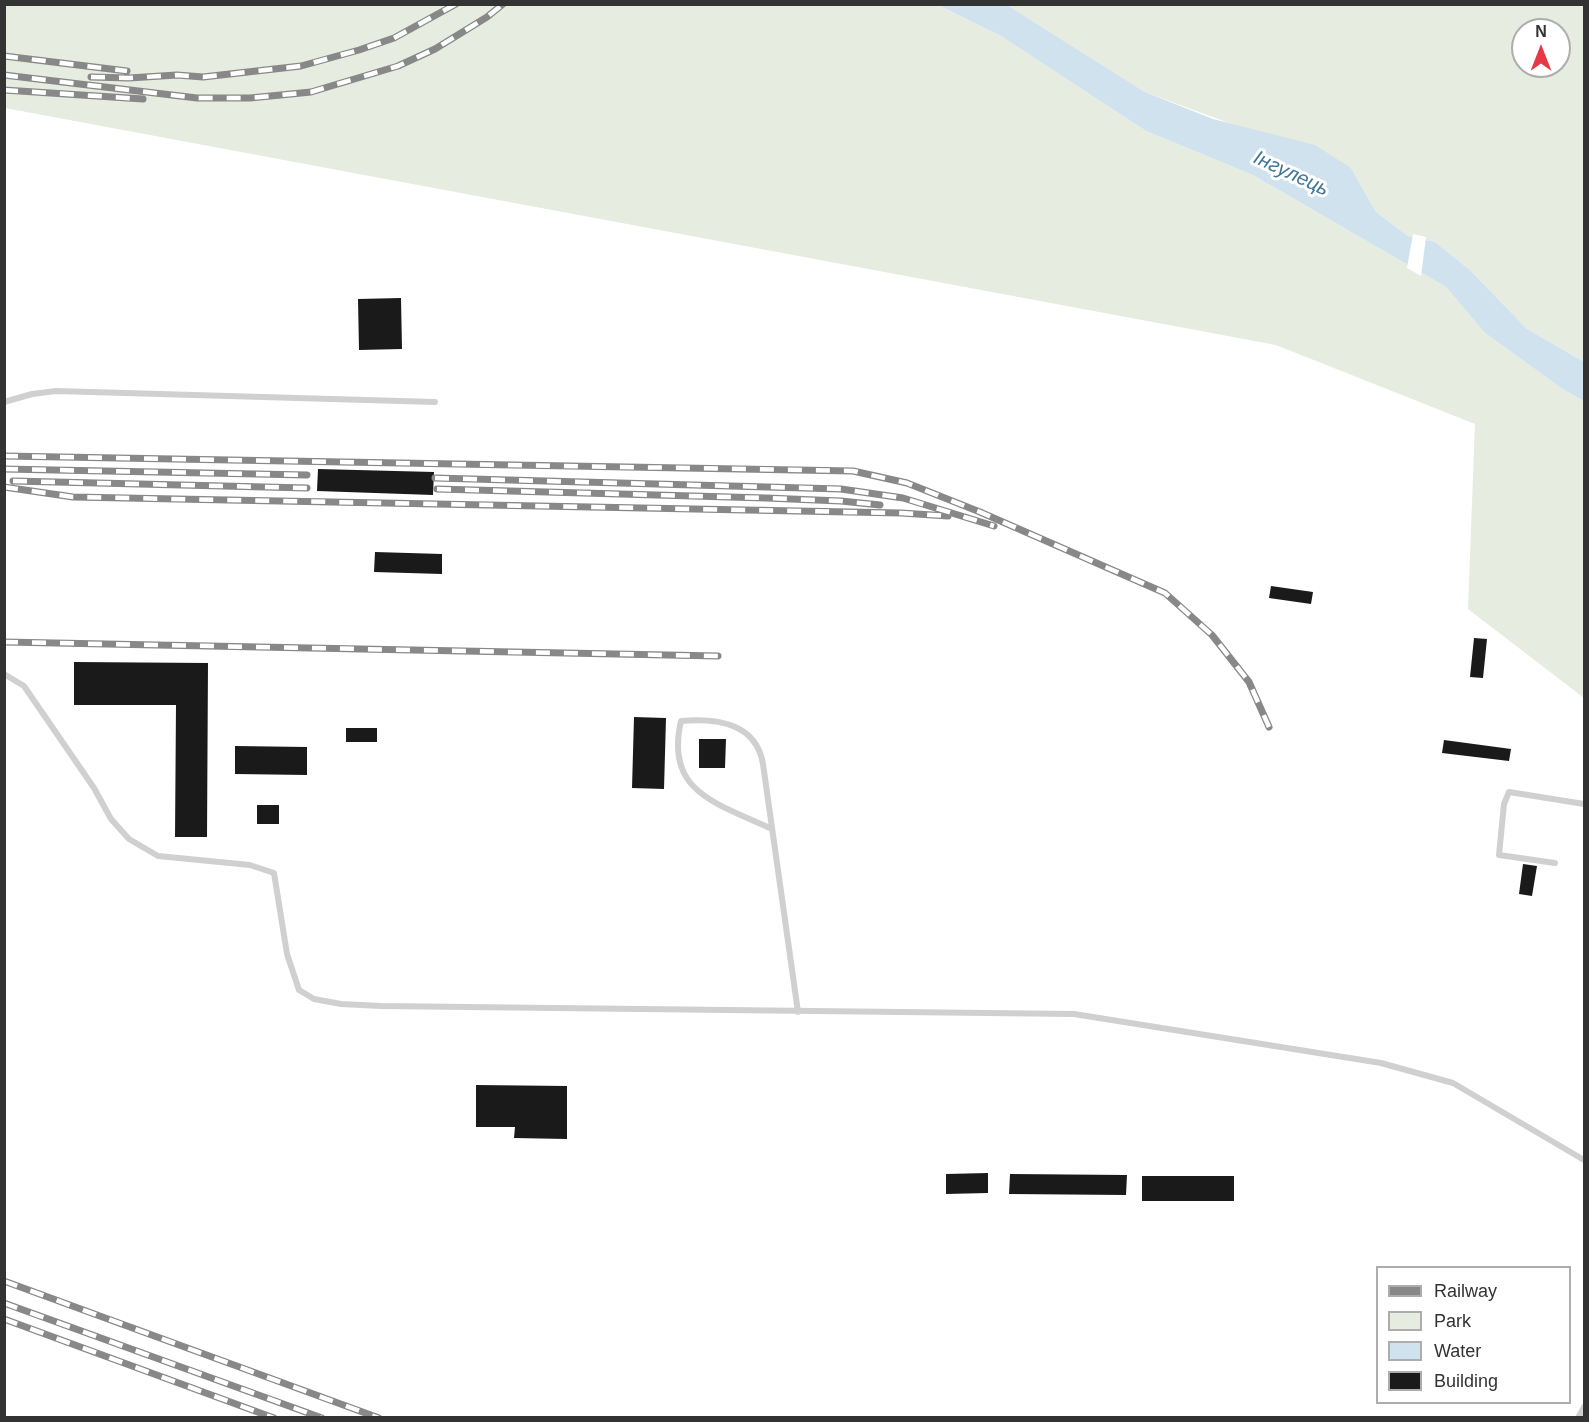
<!DOCTYPE html>
<meta charset="utf-8">
<style>
body{margin:0}
#map{position:relative;width:1589px;height:1422px;overflow:hidden;background:#fff;font-family:Helvetica,sans-serif}
canvas{display:block}
.frame{position:absolute;inset:0;border:6px solid #333;pointer-events:none}
.legend{position:absolute;left:1376px;top:1266px;width:195px;height:138px;box-sizing:border-box;background:#fff;border:2px solid #adadad;margin:0;padding:8px 10px;list-style:none;font-size:18px;color:#333}
.legend li{display:flex;align-items:center;gap:12px;height:30px}
.legend b{width:30px;border:2px solid #adadad}
.north{position:absolute;left:1511px;top:18px;width:60px;height:60px;box-sizing:border-box;background:#fff;border:2px solid #adadad;border-radius:50%;rotate:0deg;font-size:16px;font-weight:700;line-height:24px;text-align:center;color:#333}
.north::after{content:'';display:block;margin:auto;width:21px;height:27px;background:#e63946;clip-path:polygon(50% 0,100% 100%,50% 72%,0 100%)}
</style>
<div id="map">
<canvas width="1589" height="1422"></canvas>
<div class="frame"></div>
<ul class="legend">
<li><b style="height:8px;background:#888"></b>Railway</li>
<li><b style="height:16px;background:#e6ecdf"></b>Park</li>
<li><b style="height:16px;background:#cfe2ee"></b>Water</li>
<li><b style="height:16px;background:#1a1a1a"></b>Building</li>
</ul>
<div class="north">N</div>
</div>
<script>
const g = document.querySelector('canvas').getContext('2d');
g.lineJoin = 'round';
function fill(path, color) { g.fillStyle = color; g.fill(path, 'evenodd'); }
function trace(path, color, width, dash) { g.strokeStyle = color; g.lineWidth = width; g.lineCap = dash ? 'butt' : 'round'; g.setLineDash(dash || []); g.stroke(path); }
function write(font, color, halo, rows, align = 'center') {
  g.font = font + ' Helvetica,sans-serif'; g.lineWidth = 6; g.setLineDash([]); g.textBaseline = 'middle'; g.strokeStyle = halo; g.fillStyle = color; for (const [text, x, y, turn = 0] of rows) {
    g.save(); g.translate(x, y); g.rotate((+turn || 0) * Math.PI / 180); g.textAlign = isNaN(turn) ? turn : align; if (halo) g.strokeText(text, 0, 0); g.fillText(text, 0, 0); g.restore();
  }
}
fill(new Path2D(`
 M4 5H938L1001 36 1146 131 1253 175 1446 287 1485 333 1564 390 1584 401V698L1468 609 1475 424 1276 345 5 108Z
 M1007 5H1584V362L1527 329 1470 270 1435 242 1408 236 1376 212 1351 168 1145 92ZM1523 30H1559V66H1523Z`), '#e6ecdf');
fill(new Path2D(`
 M938 5H1007L1145 92 1213 119 1315 145 1351 168 1376 212 1408 236 1435 242 1470 270 1527 329 1584 362V401L1564 390 1485 333 1446 287 1253 175 1146 131 1001 36Z`), '#cfe2ee');
fill(new Path2D(`
 M1413 234 1426 237 1421 276 1407 268Z`), '#fff');
fill(new Path2D(`
 M401 298 402 349 359 350 358 299Z
 M318 469 434 472 433 495 317 491Z
 M375 552 442 554V574L374 572Z
 M1271 586 1313 592 1311 604 1269 598Z
 M1474 638 1487 639 1483 678 1470 677Z
 M74 662 208 663 207 837H175L176 705H74Z
 M634 717 666 718 664 789 632 788Z
 M346 728H377V742H346Z
 M699 739H726L725 768H699Z
 M1444 740 1511 749 1509 761 1442 753Z
 M235 746 307 747V775L235 774Z
 M257 805H279V824H257Z
 M1523 864 1537 866 1532 896 1519 894Z
 M476 1085 567 1086V1139L514 1138 515 1127H476Z
 M988 1173V1193L946 1194V1174Z
 M1010 1174 1127 1175 1126 1195 1009 1194Z
 M1142 1176H1234V1201H1142Z`), '#1a1a1a');
trace(new Path2D(`
 M4 402 32 394 56 391 435 402
 M4 674 24 686 94 788 111 819 129 839 158 856 250 865 274 873 287 954 299 990 314 999 341 1004 381 1006 1074 1014 1381 1063 1453 1083 1584 1160
 M772 829C719 804 664 793 681 721 717 718 756 723 763 764L798 1012
 M1555 863 1499 855 1504 804 1509 792 1584 804
 M1578 1418 1584 1407`), '#d0d0d0', 6);
const rail = new Path2D(`
 M4 56 127 71
 M4 75 197 98H250L311 92 398 66 435 49 487 17 503 4
 M91 77 129 78 177 75 203 77 301 66 359 50 394 38 456 4
 M4 90 143 99
 M4 456 853 471 907 483 980 512 1165 593 1212 635 1249 682 1269 727
 M4 469 307 475
 M435 478 841 489 903 498 994 526
 M13 481 307 488
 M4 487 73 497 901 513 948 516
 M437 489 766 498 841 501 880 505
 M4 642 718 656
 M4 1281 379 1418
 M4 1303 322 1418
 M4 1319 274 1418`);
trace(rail, '#888', 7);
trace(rail, '#fff', 4.5, [14]);
write('italic 20px', '#3f7597', '#fff', [
 ["Інгулець",1291,174,25]
]);
</script>
